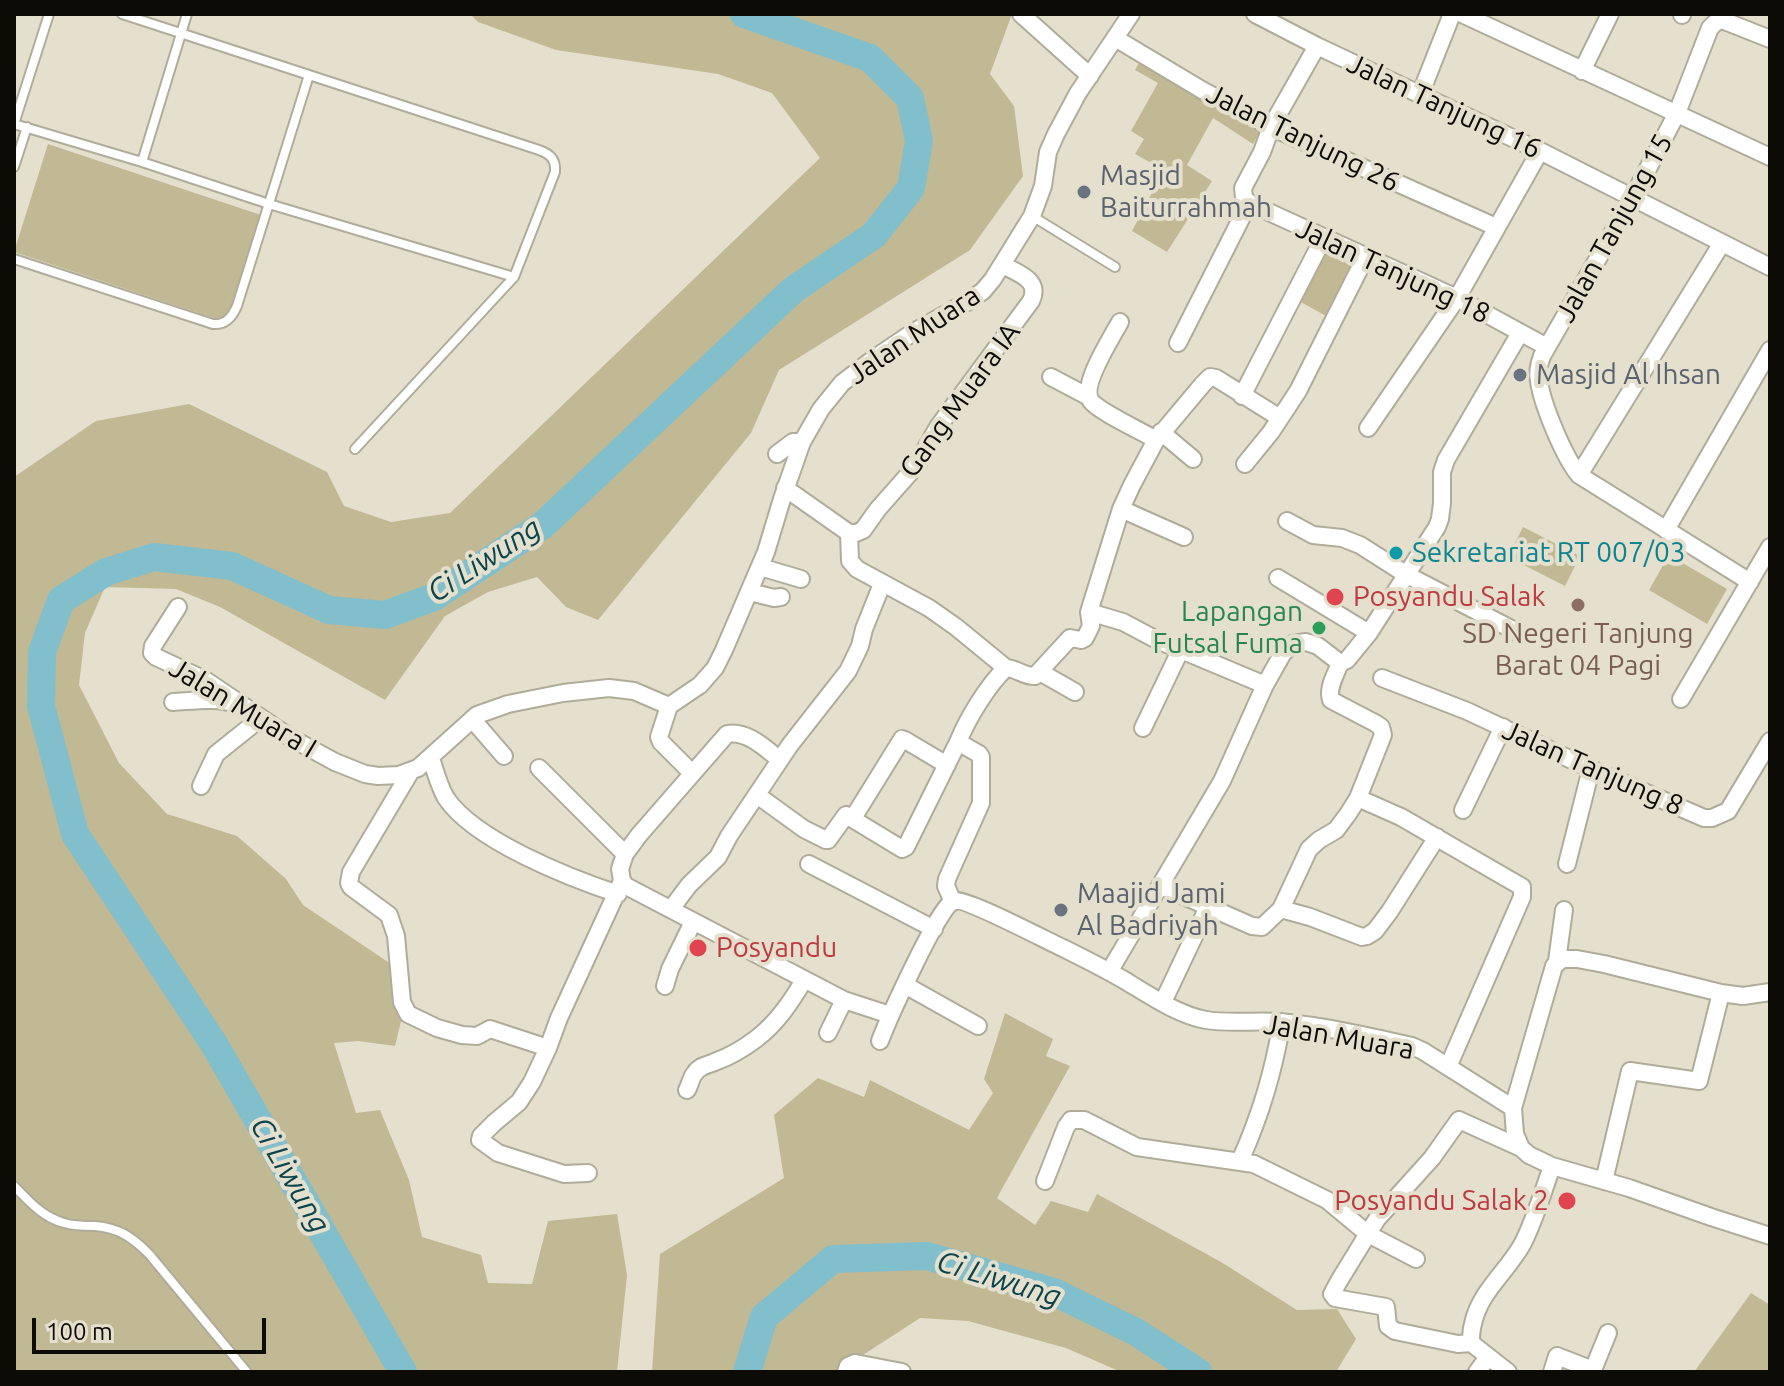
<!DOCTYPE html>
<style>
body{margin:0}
#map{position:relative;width:1784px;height:1386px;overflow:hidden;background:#e5e0ce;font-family:Ubuntu,sans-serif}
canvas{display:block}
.frame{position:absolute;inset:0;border:16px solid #0d0b06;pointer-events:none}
.scale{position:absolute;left:32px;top:1318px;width:234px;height:36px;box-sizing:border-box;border:4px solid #0d0b06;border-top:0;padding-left:10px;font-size:24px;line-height:28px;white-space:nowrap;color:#0d0b06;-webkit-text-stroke:6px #e5e0ce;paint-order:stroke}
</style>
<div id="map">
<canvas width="1784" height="1386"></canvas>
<div class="frame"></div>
<div class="scale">100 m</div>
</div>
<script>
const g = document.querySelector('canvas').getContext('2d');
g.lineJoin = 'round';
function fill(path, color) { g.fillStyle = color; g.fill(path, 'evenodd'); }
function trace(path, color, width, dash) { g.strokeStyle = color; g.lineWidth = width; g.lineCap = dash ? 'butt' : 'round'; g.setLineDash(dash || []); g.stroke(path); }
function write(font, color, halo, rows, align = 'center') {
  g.font = font + ' Ubuntu,sans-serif'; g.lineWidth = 8; g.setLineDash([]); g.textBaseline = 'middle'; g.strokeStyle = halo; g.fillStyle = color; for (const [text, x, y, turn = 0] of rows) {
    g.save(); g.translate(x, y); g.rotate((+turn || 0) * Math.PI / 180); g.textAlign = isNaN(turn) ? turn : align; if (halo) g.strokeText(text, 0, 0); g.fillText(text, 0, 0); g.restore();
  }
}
fill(new Path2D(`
 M470 14H1012L990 74 1014 106 1023 176 970 250 779 370 751 433 598 620 566 607 537 577 488 592 445 616 385 700 220 607 176 589 105 587 85 633 79 685 119 763 167 814 237 836 286 879 303 905 391 964 393 998 404 1009 395 1046 358 1041 334 1043 356 1113 380 1110 409 1180 422 1237 481 1255 488 1283 532 1284 548 1221 617 1214 627 1275 617 1372H14V477L96 421 189 404 327 472 344 506 391 522 450 513 820 158 772 93 718 74 556 50 478 22Z
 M1147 48 1267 119 1253 144 1213 118 1187 165 1212 181 1167 252 1132 231 1164 170 1135 154 1144 139 1131 131 1158 83 1135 70Z
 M48 144 264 216 229 323 14 252Z
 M1323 249 1355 265 1328 317 1297 300Z
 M1523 527 1580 556 1565 586 1508 557Z
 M1669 555 1727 589 1707 624 1649 590Z
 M1005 1013 1053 1039 1046 1056 1070 1066 997 1198 1035 1225 1051 1201 1088 1212 1097 1194 1221 1262 1297 1310 1337 1309 1356 1339 1336 1372H1121L1066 1348 968 1321 920 1318 843 1368 841 1372H652L660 1254 784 1178 774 1115 818 1078 864 1097 870 1080 969 1130 993 1093 984 1079Z
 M1751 1293 1770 1305V1372H1694Z`), '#c1b894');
trace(new Path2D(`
 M403 1372 214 1044 75 834 41 706 42 652 61 600 106 572 154 557 232 566 329 610 385 615 434 597 543 525 793 290 874 235 911 188 919 141 910 98 870 58 744 14
 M747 1372 764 1317 833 1259 927 1256 1054 1292 1136 1332 1198 1372`), '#82bfcc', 28);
const service = new Path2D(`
 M122 14 539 150C550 154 556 159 555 172L514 277 355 449
 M14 124 142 162 269 204 514 277
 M14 124 49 14
 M142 162 187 14
 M14 167 27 127
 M1032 216 1115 267
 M14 259 213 324C226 325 232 317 237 306L309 75
 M14 1186C29 1201 42 1217 64 1223 74 1226 84 1226 95 1226 119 1228 132 1237 149 1254L246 1371`);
const minor = new Path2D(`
 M1021 14 1090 76
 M1255 14 1317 46 1540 151 1770 267
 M1462 14 1770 157
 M1682 15V14
 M1115 38 1202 90 1271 127 1496 227
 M1582 71 1610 14
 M1420 95 1452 14
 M1249 203 1244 198 1243 188 1262 152 1271 127 1317 46
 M1120 322C1112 337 1080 386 1091 401 1098 411 1143 432 1156 440
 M1178 343 1249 203 1457 298 1547 347
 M1051 377 1089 397
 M1242 396 1324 237
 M1368 428 1457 298 1540 151
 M1161 432 1193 459
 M777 454 793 442H802
 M1245 464 1271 432 1298 391 1366 256
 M1579 475 1722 243
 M785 488 849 533H856L863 530 878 509 916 466 938 427 1031 301C1041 280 1019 274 1003 265
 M1121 509 1184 537
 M1287 521 1313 535 1342 538 1360 545 1407 575 1519 633
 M1666 530 1770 350
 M849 533 850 561 857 569 929 608 956 627 1006 668
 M760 567 801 579
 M1278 578 1369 633
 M1750 582 1579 475C1564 457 1542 404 1539 381 1537 372 1539 364 1542 356L1632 199 1677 113 1710 28 1715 23 1722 20 1770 39
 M750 592 774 598 781 597
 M178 607 153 646 152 653 156 657 205 680 291 738 335 762 365 774 378 776 399 775 418 768 477 715 508 704 563 693 609 688 634 691 669 706
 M1089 612 1123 622 1155 639 1265 685
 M1040 672 1075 692
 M1382 678 1467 711 1591 769 1704 818H1712L1728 811 1770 741
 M1681 699 1770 547
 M173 702C193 701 216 697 236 704
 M472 719 504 756
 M1143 728 1181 649
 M431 758C435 771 439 786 446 798 475 841 570 878 618 894
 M780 760C765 748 747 730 727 734L639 835 625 854 620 869 622 881 626 886 844 1000 890 1015
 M539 768 625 854
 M411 771 351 872 349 883 351 887 389 915 396 936 402 1002 408 1014 437 1028 462 1035 477 1036 490 1029 548 1048
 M692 773 661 742 659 737 669 706 700 685 715 668 724 650 766 552 782 499 802 442 821 409 842 383 872 360 912 333 969 301 983 291 993 279 1032 216 1043 186 1048 152 1056 134 1078 93 1131 14
 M201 786 216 754 261 718
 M757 795 804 829 826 840H828L846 815 902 849 906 847 958 742
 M1358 798 1401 817 1522 887V897L1448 1067
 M1463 810 1503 727
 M853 818 902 739 905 740 947 765
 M809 864 934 929
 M1567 864 1591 769
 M1161 886 1252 926 1262 927 1281 909 1309 849 1319 840 1336 830 1348 814 1358 798 1383 735 1381 727 1375 723 1331 700C1327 688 1336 674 1340 663
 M953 902 946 886 947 879 981 803V757L979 754 958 742C968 718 987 686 1006 668 1016 668 1025 677 1035 676L1070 638 1081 640 1085 638 1091 626 1089 612 1121 509 1132 485 1156 440 1203 384 1210 377 1216 378 1280 418
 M671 909 689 885 718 857 729 836 790 745 848 671 860 646 864 629 882 584
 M1281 909 1310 917 1362 937 1367 936 1375 931 1390 911 1437 837
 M1557 961 1564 910
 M1109 972 1222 781 1265 685 1283 653 1293 644 1306 642 1318 646 1340 663 1347 660 1369 633 1437 527 1440 519 1442 503V472L1446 460 1520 333
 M905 985 978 1026
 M665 986 670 969 693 922
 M1770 992 1743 996 1721 993 1604 964 1577 959H1562L1554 966 1513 1108 1515 1134 1521 1148 1529 1155 1552 1166 1629 1188 1711 1217 1770 1236
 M1163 1002 1208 907
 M828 1033 844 1000
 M880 1041C887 1022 939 906 953 901 965 897 1049 942 1065 949 1085 959 1105 969 1124 980 1149 995 1178 1015 1206 1020 1230 1024 1255 1020 1280 1022 1324 1026 1368 1036 1412 1046L1423 1051 1513 1108
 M687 1090C690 1085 691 1077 695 1073 700 1065 709 1065 717 1061 731 1056 744 1048 756 1039 777 1023 791 1002 804 980
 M1240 1161C1261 1114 1273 1073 1282 1022
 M588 1173 564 1174 498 1153 480 1140 481 1136 494 1123 519 1102 532 1082 548 1048 559 1018 622 881
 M1045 1181 1066 1127 1071 1120H1084L1137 1147 1254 1164 1327 1200 1368 1234 1416 1259
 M1604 1181 1630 1071 1699 1081 1721 993
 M1471 1343C1471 1337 1471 1330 1473 1324 1479 1292 1508 1271 1523 1243 1535 1219 1543 1192 1552 1166
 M846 1372 848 1366 855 1363 902 1372
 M1477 1372 1488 1357
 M1508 1372 1471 1343 1458 1344 1395 1331 1388 1326 1386 1307 1335 1298 1332 1294 1339 1281 1377 1219 1432 1158 1459 1120 1521 1148
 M1552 1372 1557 1356 1593 1370 1608 1333`);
trace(service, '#b0ac9a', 12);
trace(minor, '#b0ac9a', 20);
trace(service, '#fff', 8);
trace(minor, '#fff', 16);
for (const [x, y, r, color] of [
 [1084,192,8,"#6b7280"],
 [1520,375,8,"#6b7280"],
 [1396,553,8,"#0f9aa8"],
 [1335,597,10,"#e0444e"],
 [1578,605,8,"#8d6e63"],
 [1319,628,8,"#2e9e5b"],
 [1061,910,8,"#6b7280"],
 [698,948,10,"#e0444e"],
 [1567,1201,10,"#e0444e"]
]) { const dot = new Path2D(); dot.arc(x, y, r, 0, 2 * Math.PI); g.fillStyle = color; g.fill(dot); trace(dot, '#e5e0ce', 3); }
write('28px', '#0d0b06', '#e5e0ce', [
 ["Jalan Tanjung 16",1444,106,25],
 ["Jalan Tanjung 26",1303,138,26],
 ["Jalan Tanjung 15",1614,228,-61],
 ["Jalan Tanjung 18",1393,271,25],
 ["Jalan Muara",914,335,-34],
 ["Gang Muara IA",960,400,-54],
 ["Jalan Muara I",243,708,31],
 ["Jalan Tanjung 8",1593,768,24],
 ["Jalan Muara",1339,1037,10]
]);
write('28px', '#5b616d', '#e5e0ce', [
 ["Masjid",1100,176],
 ["Baiturrahmah",1100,208],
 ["Masjid Al Ihsan",1536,375],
 ["Maajid Jami",1077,894],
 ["Al Badriyah",1077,926]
], 'left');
write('28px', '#0d838f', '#e5e0ce', [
 ["Sekretariat RT 007/03",1412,553]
], 'left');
write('28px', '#be3a42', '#e5e0ce', [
 ["Posyandu Salak",1353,597],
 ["Posyandu",716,948],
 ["Posyandu Salak 2",1549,1201,"right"]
], 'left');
write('28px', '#27864d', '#e5e0ce', [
 ["Lapangan",1303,612],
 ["Futsal Fuma",1303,644]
], 'right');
write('28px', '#785e54', '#e5e0ce', [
 ["SD Negeri Tanjung",1578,634],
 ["Barat 04 Pagi",1578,666]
]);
write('italic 30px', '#09434c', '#e5e0ce', [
 ["Ci Liwung",484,560,-33],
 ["Ci Liwung",290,1175,60],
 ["Ci Liwung",999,1279,17]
]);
</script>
